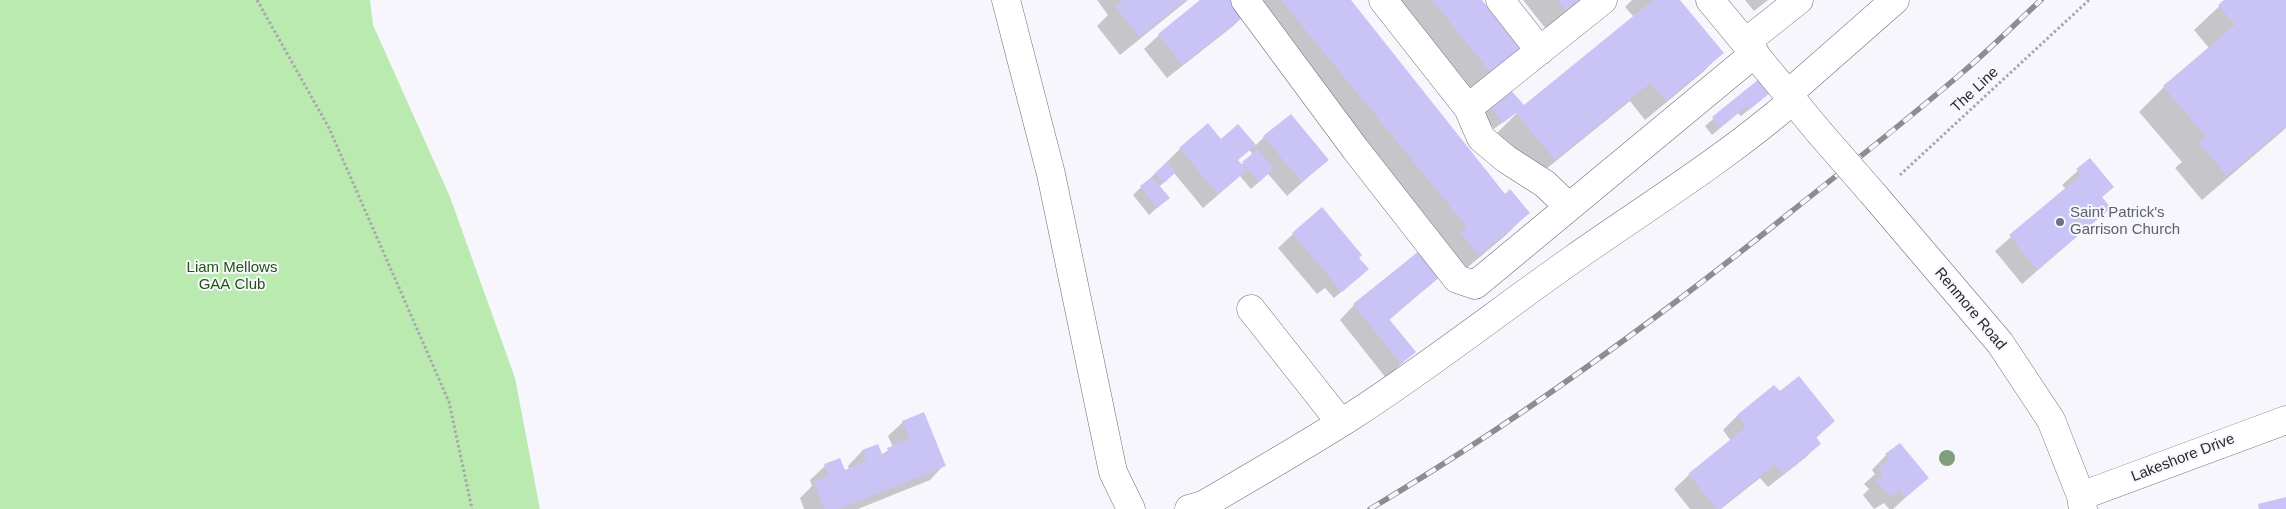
<!DOCTYPE html>
<style>
body{margin:0}
canvas{display:block;background:#f7f6fd}
</style>
<canvas width="2286" height="509"></canvas>
<script>
const g = document.querySelector('canvas').getContext('2d');
g.lineJoin = 'round';
function fill(path, color) { g.fillStyle = color; g.fill(path, 'evenodd'); }
function trace(path, color, width, dash) { g.strokeStyle = color; g.lineWidth = width; g.lineCap = dash ? 'butt' : 'round'; g.setLineDash(dash || []); g.stroke(path); }
function write(font, color, halo, rows, align = 'center') {
  g.font = font + ' Arial,sans-serif'; g.lineWidth = 4; g.setLineDash([]); g.textBaseline = 'middle'; g.strokeStyle = halo; g.fillStyle = color; for (const [text, x, y, turn = 0] of rows) {
    g.save(); g.translate(x, y); g.rotate((+turn || 0) * Math.PI / 180); g.textAlign = isNaN(turn) ? turn : align; if (halo) g.strokeText(text, 0, 0); g.fillText(text, 0, 0); g.restore();
  }
}
fill(new Path2D(`
 M0 0H370L373 25 450 197 515 378 540 509H0Z`), '#baeab0');
fill(new Path2D(`
 M1097 0H1188L1120 55 1097 26 1108 15Z
 M1202 0 1247 13 1232 27 1167 78 1144 49 1159 35Z
 M1241 0H1350L1505 196 1528 213 1506 235 1456 277Z
 M1397 0H1480L1500 69 1472 92Z
 M1523 0H1582L1546 29Z
 M1632 0H1679L1722 53 1703 72 1645 120 1630 101 1535 178 1497 133 1516 114 1515 113 1494 129 1482 114 1489 106 1515 112 1516 114 1634 17 1625 7Z
 M1745 0H1768L1754 11Z
 M2226 0H2286V128L2202 200 2175 168 2182 162 2139 112 2164 87 2209 48 2194 30Z
 M1763 76 1766 96 1741 116 1738 113 1712 135 1705 126Z
 M1264 137 1327 160 1287 196 1268 174 1251 189 1240 176 1203 208 1174 173 1159 187 1168 198 1149 215 1133 195 1180 149 1220 141 1255 146ZM1249 150 1253 155 1241 165 1237 160Z
 M2090 160 2113 187 2101 198 2110 208 2022 284 1995 251 2066 189 2062 185Z
 M1293 234 1357 258 1359 277 1334 298 1325 288 1317 294 1278 248Z
 M1419 253 1439 277 1388 321 1414 352 1386 378 1340 320 1354 305Z
 M1774 386 1780 393 1834 421 1815 439 1819 444 1805 458 1768 487 1760 478 1721 509H1690L1674 489 1689 475 1731 441 1723 430 1737 416Z
 M903 422 944 465 930 480 858 509H804L800 498 812 486 810 480 825 466 839 459 844 472 849 470 848 466 862 451 877 445 881 455 893 447 888 436Z
 M1886 455 1927 478 1893 509H1889L1884 503 1874 509 1863 495 1869 489 1864 484 1875 474 1872 470Z`), '#0003');
fill(new Path2D(`
 M1122 0H1185L1140 37 1115 6Z
 M1200 0H1238L1248 13 1182 65 1158 34Z
 M1281 0H1351L1505 194 1510 189 1530 213 1479 255 1460 232 1467 227Z
 M1432 0H1482L1521 50 1492 74Z
 M1557 0H1580L1566 11Z
 M1653 0H1680L1724 53 1665 101 1650 83 1555 160 1516 113 1503 123 1489 105 1509 88 1524 105Z
 M2224 0H2286V126L2227 176 2199 143 2206 137 2163 86 2235 25 2218 5Z
 M1764 75 1775 89 1749 110 1747 106 1720 128 1712 117Z
 M1291 114 1329 160 1302 182 1263 136Z
 M1208 123 1221 139 1238 124 1256 145 1238 160 1247 170 1218 194 1179 148Z
 M1258 149 1274 169 1259 182 1242 162Z
 M2090 158 2114 187 2102 197 2111 208 2037 270 2009 235 2081 175 2076 169Z
 M1167 162 1176 172 1164 183 1155 173Z
 M1152 177 1170 198 1157 208 1140 186Z
 M1322 207 1362 255 1359 258 1369 269 1342 292 1292 233Z
 M1419 251 1440 277 1389 319 1416 352 1401 364 1353 304Z
 M1799 376 1835 421 1816 437 1821 444 1783 474 1775 464 1720 509H1717L1688 474 1746 427 1737 415 1774 385 1780 391Z
 M924 412 946 466 839 509H824L814 482 829 476 824 464 840 458 845 470 866 461 862 450 878 444 883 456 889 453 887 448 910 439 902 421Z
 M1900 443 1929 478 1906 497 1899 490 1891 497 1876 480 1883 475 1878 469 1889 459 1885 454Z
 M2286 497V509H2259L2258 504Z`), '#c9c4f5');
const minor = new Path2D(`
 M1006 0 1051 174 1113 472 1131 509
 M1245 0 1356 150 1457 279 1475 285 1755 53
 M1383 0 1468 108 1603 0
 M1500 0 1540 51
 M1710 0 1819 132
 M1746 42 1799 0
 M1788 94 1895 0
 M1468 108 1481 138 1506 159 1545 184 1569 207
 M1874 195 2000 343 2051 420 2081 496 2083 509
 M1251 309 1341 423
 M2081 496 2286 420
 M1189 509 1203 505C1253 476 1303 447 1352 416 1428 367 1499 311 1573 259 1647 207 1725 159 1793 100`);
trace(minor, '#717076', 29);
trace(new Path2D(`
 M257 0 329 128 449 402 472 509
 M1900 175 2089 0`), '#a8a7ad', 3, [2.5, 2.5]);
trace(minor, '#fff', 28);
const rail = new Path2D(`
 M1370 509C1518 421 1658 319 1792 211 1850 165 1907 120 1963 72 1990 49 2015 24 2041 0`);
trace(rail, '#8d8c91', 5.5);
trace(rail, '#f7f6fd', 4, [11]);
const minorBridge = new Path2D(`
 M1819 132 1874 195`);
trace(minorBridge, '#717076', 29, []);
trace(minorBridge, '#fff', 28);
g.fillStyle = '#809e7a';
for (const [x, y] of [
 [1947,458]
]) { g.beginPath(); g.arc(x, y, 8, 0, 2 * Math.PI); g.fill(); }
for (const [x, y, r, color] of [
 [2060,222,5,"#6b7280"]
]) { const dot = new Path2D(); dot.arc(x, y, r, 0, 2 * Math.PI); g.fillStyle = color; g.fill(dot); trace(dot, '#f7f6fd', 2); }
write('15px', '#29282b', '#f7f6fd', [
 ["The Line",1975,90,-43],
 ["Renmore Road",1970,309,50],
 ["Lakeshore Drive",2183,458,-21]
]);
write('15px', '#5b616d', '#f7f6fd', [
 ["Saint Patrick's",2070,213],
 ["Garrison Church",2070,230]
], 'left');
write('15px', '#1f560f', '#f7f6fd', [
 ["Liam Mellows",232,268],
 ["GAA Club",232,285]
]);
</script>
